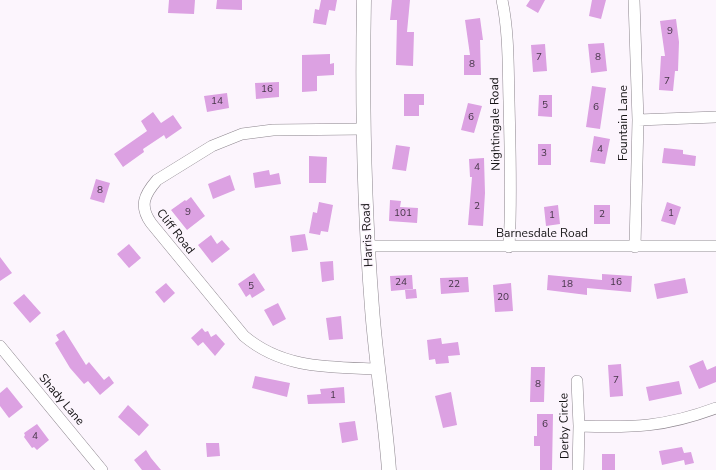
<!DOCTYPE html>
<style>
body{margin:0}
canvas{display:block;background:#fcf5fd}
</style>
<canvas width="716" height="470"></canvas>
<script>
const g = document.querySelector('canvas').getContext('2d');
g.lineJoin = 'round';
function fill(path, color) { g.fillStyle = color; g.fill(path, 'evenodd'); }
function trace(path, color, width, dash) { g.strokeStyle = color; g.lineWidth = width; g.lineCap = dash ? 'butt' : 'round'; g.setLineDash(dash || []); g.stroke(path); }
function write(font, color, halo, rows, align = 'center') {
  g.font = font + ' "Nunito Sans",sans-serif'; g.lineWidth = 3; g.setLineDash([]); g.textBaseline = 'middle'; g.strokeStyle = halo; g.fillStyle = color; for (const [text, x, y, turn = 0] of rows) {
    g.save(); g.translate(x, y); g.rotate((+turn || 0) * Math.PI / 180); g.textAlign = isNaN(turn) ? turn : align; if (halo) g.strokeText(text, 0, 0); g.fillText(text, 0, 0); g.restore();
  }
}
fill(new Path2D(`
 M169 0H195L194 14 168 13Z
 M217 0H242V10L216 9Z
 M321 0H337L335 11 329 10 326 25 313 23 315 9 319 10Z
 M392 0H410L407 32H414L413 66 396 65 397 20H390Z
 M530 0H545L538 13 526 6Z
 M592 0H606L601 19 589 16Z
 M480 18 483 40H480L481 75H464V55H470L465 20Z
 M676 19 679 42 678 71H675L673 91 659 90 661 56H665L660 21Z
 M604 43 607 71 591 73 588 44Z
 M545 44 547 71 533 72 531 45Z
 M330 54V64L334 63V75L317 76V91L302 92V55Z
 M279 82V97L256 99 255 83Z
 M592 86 606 88 600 129 586 127Z
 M227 93 229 108 207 112 204 96Z
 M404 94H424V105H419V116H404Z
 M539 95H552V117L538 116Z
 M468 103 482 106 474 133 461 130Z
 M153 112 161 123 173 115 182 128 166 139 164 135 143 149 144 152 123 167 114 154 147 131 141 121Z
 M594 136 610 139 605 164 590 162Z
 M538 144H551V165H538Z
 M396 145 410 147 406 171 392 169Z
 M664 148 683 150V154L696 156 695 166 662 163Z
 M309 156 327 157 326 183H309Z
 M484 158 485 193 483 226 468 225 472 177H470L469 159Z
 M269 170 270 175 279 173 281 184 255 188 253 173Z
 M230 175 235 190 213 199 208 184Z
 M96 179 110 183 104 203 90 199Z
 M191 197 205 216 187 230 171 210 185 200 186 201Z
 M390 200 401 201 400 207 418 208 417 223 389 221Z
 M319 202 333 205 328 232 321 231 320 235 309 233 313 212 317 213Z
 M667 202 681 207 675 225 661 221Z
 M558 205 560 224 546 226 544 207Z
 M594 205H610V224H594Z
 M305 234 308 250 292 252 290 236Z
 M211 235 217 244 222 240 230 249 212 263 198 245Z
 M129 244 141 258 129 268 117 254Z
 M0 257 12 273 0 281Z
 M333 261 334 280 322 282 320 262Z
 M254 273 265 290 252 298 250 294 246 297 238 284Z
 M602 274 632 276 631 292 587 288V295L547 290 548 275 602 280Z
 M412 275 413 289 391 291 390 276Z
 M468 277 469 292 441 294 440 278Z
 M685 278 688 293 657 299 654 284Z
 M166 283 175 293 164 303 155 292Z
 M511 283 513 311 495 312 493 285Z
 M416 289 417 298 406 299 405 290Z
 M24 294 41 313 30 323 13 303Z
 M278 303 286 319 273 326 264 310Z
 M341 316 343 339 329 340 326 318Z
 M202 328 205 332 208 331 211 337 216 334 225 344 215 356 203 342 198 346 191 338Z
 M64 330 86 365 89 362 104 380 109 376 114 383 100 395 88 381 84 384 70 368 55 343 59 340 56 335Z
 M441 338 442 344 458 342 460 355 448 356 449 363 436 364 435 359 429 360 427 340Z
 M703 360 707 370 716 366V382L699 389 689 366Z
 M621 364 623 396 610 397 608 365Z
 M531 367H545L544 402H530Z
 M255 376 290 383 287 397 252 388Z
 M679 381 682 394 649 401 646 387Z
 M7 387 23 407 9 418 0 406V393Z
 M344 387 345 403 308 404 307 395 321 394 320 389Z
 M451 392 457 425 443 428 435 396Z
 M128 405 149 425 139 436 118 417Z
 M537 414H553L552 470H540V446H534V436H537Z
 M355 421 358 440 342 443 339 423Z
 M37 424 49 440 37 450 34 447 32 448 24 437 25 435 24 433Z
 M206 443H219L220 456 207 457Z
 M682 447 684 453 691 452 694 463 685 465 684 460 662 465 659 451Z
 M146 450 151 458 161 470H142L134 460Z
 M602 454H615V470H602Z`), '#dca1e2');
const minor = new Path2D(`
 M502 0C509 33 508 67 509 101 510 149 512 198 509 247
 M634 0 638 120 635 247
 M638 120 716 117
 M364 129 273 130 242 134 212 146 157 180C144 195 139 206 151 223L244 336C283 369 329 367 378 369
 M367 246H716
 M0 346 102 470
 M577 381 579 426 578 470
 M579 426C633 428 665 427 716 408`);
const tertiary = new Path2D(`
 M364 0C362 102 364 206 372 308 376 362 385 416 389 470`);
trace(minor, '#8d868e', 12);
trace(tertiary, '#8d868e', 15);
trace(minor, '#fff', 11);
trace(tertiary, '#fff', 14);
write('10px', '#463648', null, [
 ["9",670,32],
 ["7",539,58],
 ["8",598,58],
 ["8",472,65],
 ["7",667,82],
 ["16",267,90],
 ["14",217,102],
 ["5",545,106],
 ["6",596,108],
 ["6",471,118],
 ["4",600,150],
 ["3",544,154],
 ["4",477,168],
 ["8",100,191],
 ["2",477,207],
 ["9",188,213],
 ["101",403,214],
 ["1",671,214],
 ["2",602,215],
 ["1",552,216],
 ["24",401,283],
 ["16",616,283],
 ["22",454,285],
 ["18",567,285],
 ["5",251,287],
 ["20",503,298],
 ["7",616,381],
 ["8",538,385],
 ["1",333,396],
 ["6",545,425],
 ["4",35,437]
]);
write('12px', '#141214', '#fcf5fd', [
 ["Fountain Lane",624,123,-90],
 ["Nightingale Road",496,124,-91],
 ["Cliff Road",175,232,52],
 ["Barnesdale Road",542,234],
 ["Harris Road",368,235,-93],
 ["Shady Lane",61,400,50],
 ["Derby Circle",565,426,-91]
]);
</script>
